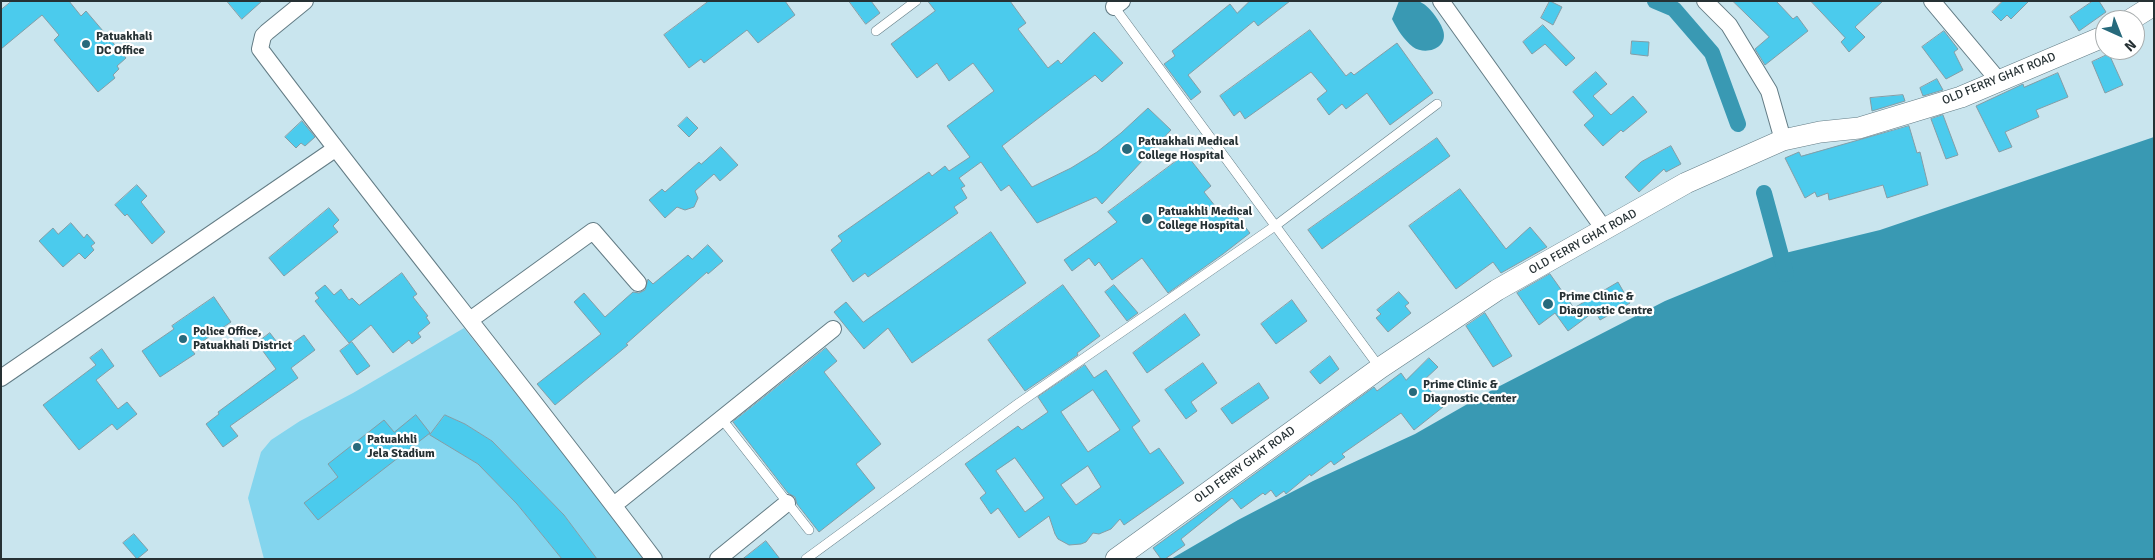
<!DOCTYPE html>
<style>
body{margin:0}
#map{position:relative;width:2155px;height:560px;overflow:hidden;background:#c9e5ee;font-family:Signika,sans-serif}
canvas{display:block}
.frame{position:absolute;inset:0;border:2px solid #263134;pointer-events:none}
.north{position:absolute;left:2095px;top:10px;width:50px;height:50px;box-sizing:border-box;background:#fff;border:1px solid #a8adae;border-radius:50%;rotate:136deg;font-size:14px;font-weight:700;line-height:20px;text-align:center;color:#263134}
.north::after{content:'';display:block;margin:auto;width:18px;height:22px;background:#276a7c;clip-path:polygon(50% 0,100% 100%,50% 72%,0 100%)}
</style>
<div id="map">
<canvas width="2155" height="560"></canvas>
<div class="frame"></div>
<div class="north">N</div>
</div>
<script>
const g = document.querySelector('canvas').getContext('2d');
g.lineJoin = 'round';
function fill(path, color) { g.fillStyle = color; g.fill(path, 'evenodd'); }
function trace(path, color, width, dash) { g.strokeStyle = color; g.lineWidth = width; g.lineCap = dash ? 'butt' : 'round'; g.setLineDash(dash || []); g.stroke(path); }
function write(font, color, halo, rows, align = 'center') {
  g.font = font + ' Signika,sans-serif'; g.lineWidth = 4.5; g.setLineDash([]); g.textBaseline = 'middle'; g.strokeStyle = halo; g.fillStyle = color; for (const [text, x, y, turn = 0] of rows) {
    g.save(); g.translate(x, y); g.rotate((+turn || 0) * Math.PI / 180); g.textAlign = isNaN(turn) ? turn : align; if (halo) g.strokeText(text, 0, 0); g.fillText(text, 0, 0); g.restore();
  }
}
fill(new Path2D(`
 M464 328 647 559H597L564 515 492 441 465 424 445 415 431 435 478 464 517 504 562 559H264L248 498 261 452 271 440 300 421 353 393Z`), '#83d5ee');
fill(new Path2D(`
 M1399 1C1405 1 1413 0 1418 1 1424 3 1430 9 1433 13 1437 18 1441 24 1443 30 1449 48 1426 56 1413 47 1404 40 1397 29 1392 19Z
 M2154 137V559H1171L1238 520 1313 481 1415 434 1492 390 1665 301 1777 255 1880 230Z`), '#3999b3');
trace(new Path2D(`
 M1655 1 1674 9 1712 53 1738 124
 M1764 193 1786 274`), '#3999b3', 16);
const building = new Path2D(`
 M12 1H69L81 16 86 11 126 58 117 66 119 69 113 75 115 78 98 92 54 40 59 35 42 15 1 49V10Z
 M227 1H262L242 19Z
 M709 1H785L795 15 758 43 747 30 704 63 701 59 689 68 664 35Z
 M849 1H871L880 13 866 24Z
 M928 1H1010L1026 23 1018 29 1048 68 1058 60 1061 64 1094 32 1123 63 1102 82 1095 75 1002 146 1032 187 1071 168 1097 152 1121 133 1148 108 1171 130 1102 204 1096 197 1037 223 1009 185 1001 191 981 162 959 178 965 186 961 188 967 198 954 207 958 213 868 277 865 273 853 282 831 250 842 241 838 236 929 172 932 176 945 166 949 171 970 157 947 126 994 91 973 63 949 81 937 63 917 78 891 44 935 11Z
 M1250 1H1290L1258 26 1254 21 1188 75 1201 92 1191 100 1164 64 1175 56 1172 51 1230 4 1237 13Z
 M1550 1 1562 7 1553 25 1541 18Z
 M1733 1H1776L1793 19 1797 16 1808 31 1765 65 1755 49 1769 37Z
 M1811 1H1883L1855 27 1865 37 1849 52 1841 42 1845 38Z
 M2003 1H2029L2011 19 2007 15 2001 21 1992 12Z
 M2093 1H2099L2106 12 2079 31 2070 17Z
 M1543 25 1575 58 1566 66 1545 44 1532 54 1523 42Z
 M1310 30 1346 76 1351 72 1354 75 1397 43 1433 93 1390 125 1367 93 1346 109 1342 104 1329 115 1317 99 1327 91 1311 72 1245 119 1240 111 1234 116 1220 96Z
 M1944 31 1958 49 1954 52 1963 70 1946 79 1922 47Z
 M1632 41 1649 42 1648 56 1631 54Z
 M2109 54 2123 85 2105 93 2092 62Z
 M1596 72 1607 84 1593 96 1611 115 1633 96 1647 112 1623 132 1621 130 1603 146 1584 125 1594 116 1573 92Z
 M2058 73 2068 97 2036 110 2039 117 2005 132 2012 147 1999 152 1976 106 2023 84 2024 87Z
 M1937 79 1943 90 1923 96 1920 88Z
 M1903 95 1905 101 1872 111 1870 98Z
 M1943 115 1958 155 1946 159 1931 119Z
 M687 117 698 128 689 137 678 126Z
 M302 121 315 137 305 146 301 143 296 148 285 137Z
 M1909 126 1917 153 1920 152 1928 185 1887 198 1883 185 1829 200 1828 193 1817 197 1815 192 1805 198 1785 158 1799 152 1801 156Z
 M1437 138 1450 156 1322 249 1308 230Z
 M1671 146 1681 164 1666 172 1664 169 1639 192 1625 177 1641 162Z
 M721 147 738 165 720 181 714 174 695 191 698 198 694 207 685 210 677 207 665 218 649 200 662 189 665 192 699 162 701 164Z
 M1186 154 1211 186 1204 192 1223 216 1231 209 1250 233 1223 254 1168 293 1142 258 1112 280 1099 262 1095 266 1089 258 1072 271 1064 260 1117 222 1108 212Z
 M137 185 147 196 141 202 165 232 152 244 127 214 125 216 115 205Z
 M1460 189 1506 249 1530 227 1547 247 1501 273 1493 262 1456 289 1409 226Z
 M329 208 339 220 333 226 338 232 284 276 269 258Z
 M71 223 84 238 87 234 95 243 91 246 94 250 85 259 79 253 63 267 39 241 53 228 58 234Z
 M991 232 1026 283 912 363 888 328 864 349 834 312 846 302 863 322Z
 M708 245 723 261 708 274 707 272 626 344 628 345 555 405 537 384 601 334 574 302 584 293 605 317 633 292 639 293 645 290 648 279 653 284 688 255 692 259Z
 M402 273 417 294 413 297 428 316 426 317 430 323 418 333 421 337 412 344 409 340 393 353 371 325 349 343 315 301 319 298 315 293 325 285 334 295 341 289 349 300 352 298 359 305Z
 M1550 274 1574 308 1618 282 1630 303 1600 320 1595 311 1568 331 1555 313 1539 325 1517 293Z
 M1063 285 1100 336 1077 353 1078 355 1025 391 988 340Z
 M1114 285 1138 313 1127 321 1105 292Z
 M1399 292 1409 303 1405 306 1411 313 1388 332 1376 318 1381 314 1377 310Z
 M214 297 231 322 191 349 195 354 160 377 142 351 174 329 172 326Z
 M1292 300 1307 321 1276 344 1261 324Z
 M1485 313 1512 356 1493 367 1466 326Z
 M1185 314 1200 335 1147 373 1133 353Z
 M270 333 283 350 304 335 315 350 291 368 298 378 230 426 238 436 223 447 206 424 219 414 218 412 276 369 257 343Z
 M352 342 370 366 357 375 340 351Z
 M826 348 837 361 824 372 881 444 856 464 875 488 819 532 797 504 795 497 788 493 733 422Z
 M102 349 114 366 96 380 118 409 127 402 137 414 117 430 112 424 79 450 43 405 96 365 90 358Z
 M1330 356 1339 369 1320 384 1310 372Z
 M1429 358 1438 367 1423 381 1443 407 1414 430 1401 413 1342 454 1345 457 1334 465 1331 461 1311 476 1310 474 1286 494 1284 491 1276 497 1271 490 1265 495 1263 493 1241 509 1232 498 1181 539 1185 545 1165 559H1161L1153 548 1374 387 1377 391 1401 373 1406 380Z
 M1203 363 1217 383 1191 402 1197 411 1186 419 1165 390Z
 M1085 365 1094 378 1106 370 1140 421 1132 427 1150 454 1159 448 1184 483 1124 525 1120 519 1111 529 1099 534 1093 533 1086 542 1081 544 1069 545 1058 539 1055 534 1049 516 1019 538 998 508 991 514 980 498 986 493 965 464 1018 426 1022 430 1048 412 1038 397ZM1093 390 1120 430 1088 452 1061 412ZM1015 458 1044 498 1025 512 996 471ZM1088 466 1101 487 1076 505 1061 485Z
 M1259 383 1269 398 1232 424 1221 409Z
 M416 415 430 433 318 520 304 503 338 477 328 464 384 420 394 432Z
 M445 415 465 424 492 441 564 515 597 559H562L517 504 478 464 430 435Z
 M134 534 148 550 137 559 123 543Z
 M766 541 780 559H743Z`);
fill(building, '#4bcbed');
trace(building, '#839da6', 1);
const service = new Path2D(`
 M1112 4 1380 368
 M876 31 916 1
 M721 418 809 530
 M806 559 1019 403 1275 226 1437 104`);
const minor = new Path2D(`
 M305 1 267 32 263 36 260 49C389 221 525 387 654 559
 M1441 1 1604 229
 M1705 1 1729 25 1769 91 1783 140
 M1932 1 1999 81
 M1114 7 1122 1
 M470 320 593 231 638 283
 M1 378 335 149
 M614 505 833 329
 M718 559 787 503`);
const tertiary = new Path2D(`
 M2130 20 2154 5
 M1116 559 1380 368 1497 290 1686 183 1783 140 1820 132 1859 128 1961 97 2105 36`);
trace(service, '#637c85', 10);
trace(minor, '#637c85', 18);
trace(tertiary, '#637c85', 22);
trace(service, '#fff', 9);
trace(minor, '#fff', 16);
trace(tertiary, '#fff', 21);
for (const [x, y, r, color] of [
 [86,44,5,"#276a7c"],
 [1127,149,6,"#276a7c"],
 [1147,219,6,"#276a7c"],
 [1548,304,6,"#276a7c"],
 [183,339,5,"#276a7c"],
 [1413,392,5,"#276a7c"],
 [357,447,5,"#276a7c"]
]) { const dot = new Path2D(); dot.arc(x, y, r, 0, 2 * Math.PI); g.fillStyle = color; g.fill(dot); trace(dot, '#fff', 2); }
write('bold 12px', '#263134', '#fff', [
 ["Patuakhali",96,37],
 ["DC Office",96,51],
 ["Patuakhali Medical",1138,142],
 ["College Hospital",1138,156],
 ["Patuakhli Medical",1158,212],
 ["College Hospital",1158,226],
 ["Prime Clinic &",1559,297],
 ["Diagnostic Centre",1559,311],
 ["Police Office,",193,332],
 ["Patuakhali District",193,346],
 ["Prime Clinic &",1423,385],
 ["Diagnostic Center",1423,399],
 ["Patuakhli",367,440],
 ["Jela Stadium",367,454]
], 'left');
write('12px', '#263134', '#fff', [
 ["OLD FERRY GHAT ROAD",1999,79,-22],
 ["OLD FERRY GHAT ROAD",1583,242,-29],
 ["OLD FERRY GHAT ROAD",1245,465,-36]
]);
</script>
